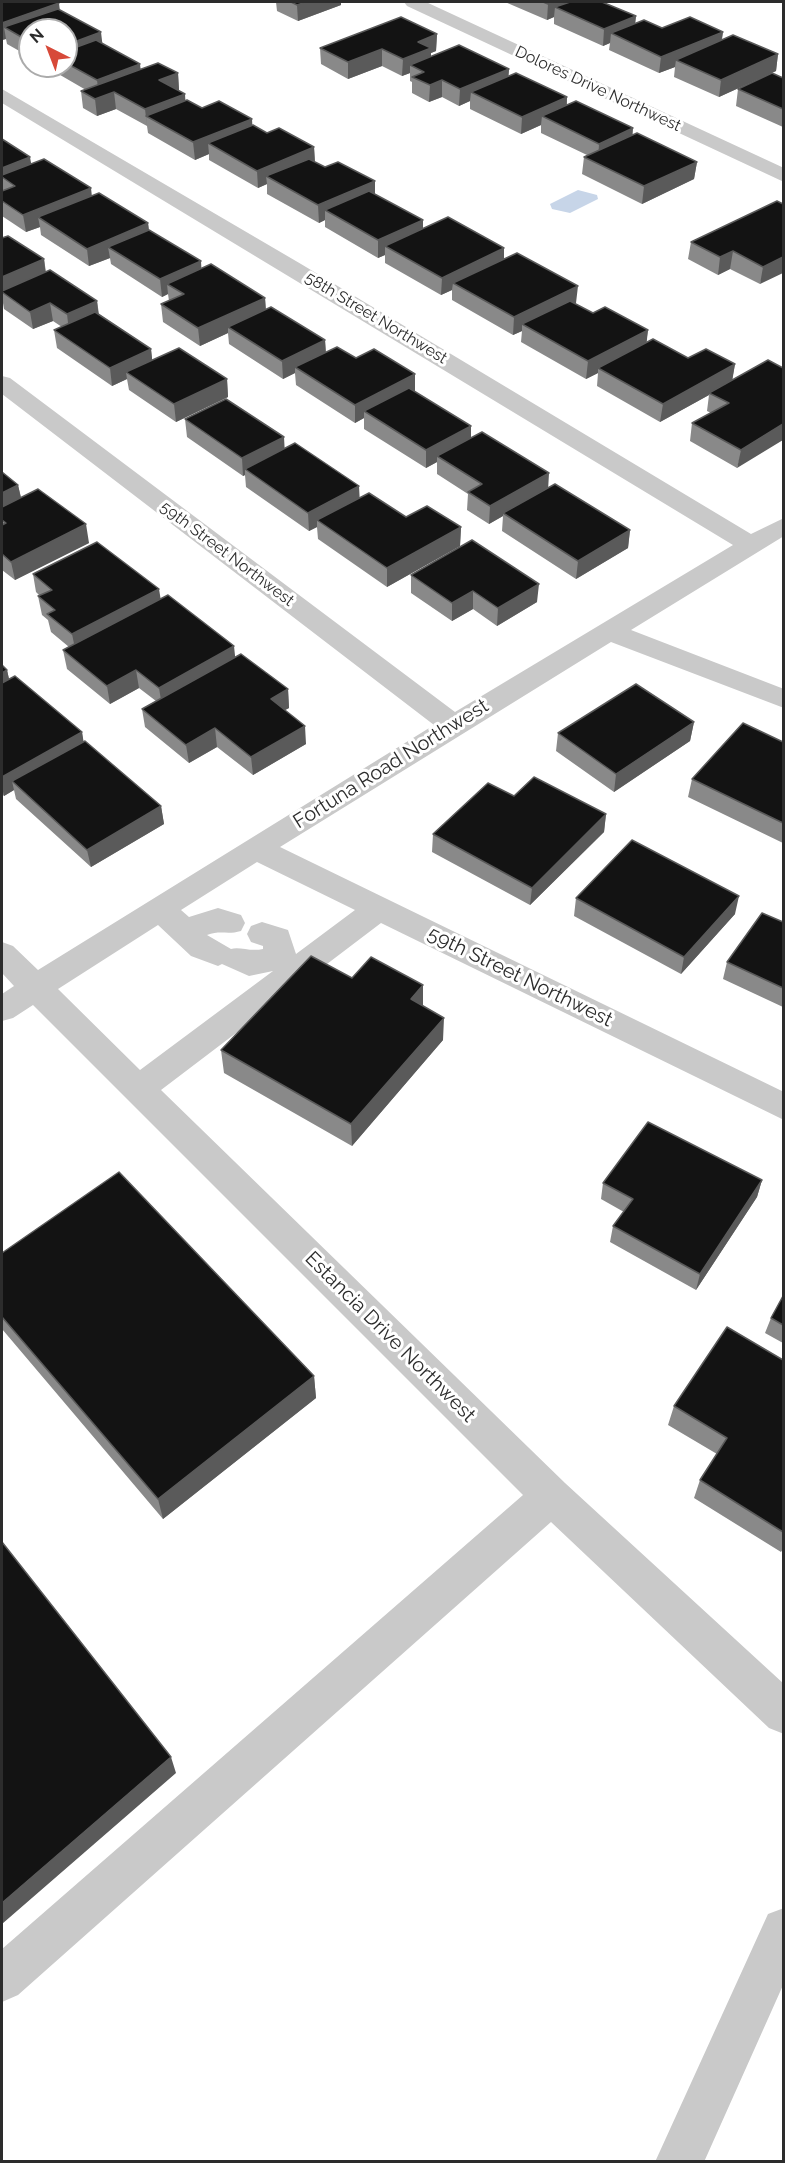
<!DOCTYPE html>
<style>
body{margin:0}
#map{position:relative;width:785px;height:2163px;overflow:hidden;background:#fff;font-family:Raleway,sans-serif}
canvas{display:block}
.frame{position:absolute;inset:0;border:3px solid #2c2c2c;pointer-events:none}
.north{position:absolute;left:18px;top:18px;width:60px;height:60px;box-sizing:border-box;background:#fff;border:2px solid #ababab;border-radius:50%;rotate:318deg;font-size:16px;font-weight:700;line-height:24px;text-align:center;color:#2c2c2c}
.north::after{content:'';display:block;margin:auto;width:21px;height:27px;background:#d74939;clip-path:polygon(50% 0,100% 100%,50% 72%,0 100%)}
</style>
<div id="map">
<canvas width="785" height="2163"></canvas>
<div class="frame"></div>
<div class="north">N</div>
</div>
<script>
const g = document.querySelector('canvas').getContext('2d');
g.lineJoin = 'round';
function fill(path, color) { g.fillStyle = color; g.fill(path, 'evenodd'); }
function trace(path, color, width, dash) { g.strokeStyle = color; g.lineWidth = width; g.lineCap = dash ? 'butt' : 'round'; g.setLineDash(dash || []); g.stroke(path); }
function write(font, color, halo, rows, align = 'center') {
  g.font = font + ' Raleway,sans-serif'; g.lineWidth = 6; g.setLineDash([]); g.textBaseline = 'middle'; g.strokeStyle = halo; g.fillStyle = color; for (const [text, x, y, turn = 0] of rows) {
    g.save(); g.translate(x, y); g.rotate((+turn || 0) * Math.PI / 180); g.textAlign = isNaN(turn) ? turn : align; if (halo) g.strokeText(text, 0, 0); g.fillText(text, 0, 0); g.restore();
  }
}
fill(new Path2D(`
 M578 190 597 195 598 199 570 213 552 209 550 204Z`), '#c7d5e8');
fill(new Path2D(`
 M404 2H426L784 168V182L407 6Z
 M2 89 301 264 751 534 784 518V536L631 630 784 689V708L611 642 280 847 784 1092V1120L381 923 161 1090 565 1483 784 1684V1734L769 1728 551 1522 18 1995 2 2002V1949L523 1495 33 1005 13 1018 2 1021V994L14 986 2 973V942L13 946 38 970 434 725 2 394V376L10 378 455 712 733 545 2 103ZM257 862 355 910 296 954 288 930 262 922 251 926 247 934 251 942 263 946V949C250 952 239 946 231 949L207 935C220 930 228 935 241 931L245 923 241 915 218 908 189 917 181 910ZM158 925 191 956 218 966 222 964 249 976 273 971 140 1070 58 989Z
 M784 1908V1983L704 2162H655L768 1914Z`), '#c9c9c9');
fill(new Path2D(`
 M2 2 60 10 103 44 141 69 178 73 179 90H178L185 101 202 108 252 125 267 133 314 147 315 162 325 167 375 181V194L423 229 504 259 576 303 575 304 593 313 648 330 646 343 688 358 735 364 732 380 768 360 737 468 690 441 692 423 711 413 707 411 709 395 660 422 597 386 598 373 586 379 521 342 522 331 513 335 452 300V290L441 295 385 263V255L378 258 325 227V220L319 223 267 194V184L258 188 209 160V154L195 160 148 133 147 126 116 109 97 116 83 108 81 91 86 90 55 72V66L50 68 46 66H66V30H30V57L7 44 6 39 2 40Z
 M275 2H341V5L298 21 277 11 276 2Z
 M505 2H602L636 16 635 24 662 28 723 32 722 40 778 54 776 71 719 97 674 77 675 67 659 73 609 50 610 43 603 46 554 24V17L547 20Z
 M437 34 436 51 431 53V56L509 69 508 76 567 97V105L633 135 697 162 694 179 642 204 582 174 584 157 587 155 541 133V125L521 134 470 109V101L459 106 442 97 429 102 412 93V82L410 81V73L402 76 382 66 348 79 321 64 320 48Z
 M783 78V127L736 106 738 89Z
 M2 139 31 164 92 196 148 223 149 230 201 269 265 298 266 309 325 340 326 352 356 358 415 374V392L471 438 548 487 630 530 628 548 576 579 502 531 503 516 489 524 467 510 468 494 437 474V462L426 468 364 429V418L355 423 296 385 295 373 283 379 229 344 228 333 200 346 163 322 161 304 169 301 168 294 162 297 111 264 110 258 89 266 41 235 40 227 26 232 2 216Z
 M783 204 760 284 730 269 718 275 688 259 691 242Z
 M2 238 44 259 46 272 97 301 99 314 151 349 152 360 227 379 228 397 176 422 129 390 127 379 112 386 57 348 54 330 62 327 53 321 33 329 4 309 2 297Z
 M185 419 284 437V449L359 486V498L406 517 461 527 460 546 387 587 318 539 317 527 309 531 246 487 245 475 243 476 187 437Z
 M2 472 18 485 21 497 89 543 15 580 2 570Z
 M33 574 160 599 235 657 288 689 289 708 285 710 306 744 253 775 217 747 189 763 145 727 142 709 156 701 139 688 110 704 67 669 63 650 69 647 51 632 48 620 42 615 38 596H40L36 592Z
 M411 575 537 602 497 626 473 609 452 621 411 593Z
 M2 665 7 670 9 679 82 732 83 742 161 806 164 824 91 867 16 799 14 790 4 796 2 794Z
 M694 722 690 741 614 792 556 751 558 733Z
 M783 742V843L688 797 692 779Z
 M514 796 606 814 604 832 530 905 432 852 433 834Z
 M576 898 735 914 681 974 574 916Z
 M783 922V1007L723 979 727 962Z
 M352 978 423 1006 443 1040 352 1146 224 1073 221 1050Z
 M762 1180 757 1197 696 1290 610 1242 613 1226 624 1212 601 1199 603 1183Z
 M2 1253 314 1376 316 1398 163 1519 2 1329Z
 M783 1296V1343L765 1333 771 1318Z
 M783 1360V1549L781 1552 694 1498 700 1480 717 1454 668 1425 674 1406Z`), '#898989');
fill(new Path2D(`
 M306 2H341V5L298 21 297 5Z
 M555 2H594L555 7 554 17 547 20 548 4Z
 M59 3 61 20 4 27 6 39 2 40V23Z
 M636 16 634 33H611L610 43 603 46 604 29Z
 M101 32 103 49 66 62V45Z
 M723 32 720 48 676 60 675 67 659 73 661 57Z
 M437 34 436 51 431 53V65H410V73L402 76 403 59 418 42Z
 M382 49V66L348 79V62Z
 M778 54 776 71 719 97 721 80Z
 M140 64 142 81 99 97 97 80Z
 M509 69 508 85 471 92 470 101 459 106 460 89Z
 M178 73 179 90 161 97 159 80Z
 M442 80V97L429 102 430 85Z
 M114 92 116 109 97 116 95 99Z
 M185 94 186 111 146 116 147 126 145 109Z
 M567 97 566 114 542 116 541 125 521 134 522 117Z
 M252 119 253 136 208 143 209 154 195 160 193 142Z
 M633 128 632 145 598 161 599 144Z
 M314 147 315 164 266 176 267 184 258 188 257 171Z
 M30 157 33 174 2 177V168Z
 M697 162 694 179 642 204 644 186Z
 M375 181V198L325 210V220L319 223 318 205Z
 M91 188 93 206 38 217 40 227 26 232 23 215Z
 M423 220V237L385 246V255L378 258V240Z
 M148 223 150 241 108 247 110 258 89 266 87 249Z
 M504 248V266L453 283 452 290 441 295 442 278Z
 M733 251 730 269 718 275 720 257Z
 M783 257V273L760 284 763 267Z
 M44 259 46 277 2 292V277Z
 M201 261 202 279 167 284 168 294 162 297 160 279Z
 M578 286 576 303 528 328 522 324V331L513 335 514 317Z
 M265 298 266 315 228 327V333L200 346 198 328Z
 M97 301 99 319 69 332 67 314Z
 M50 303 53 321 33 329 30 312Z
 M648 330 646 348 598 368V373L586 379 588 361Z
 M325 340 326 358 295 367V373L283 379 282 361Z
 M151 349 153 367 126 372 127 379 112 386 110 368Z
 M735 364 732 382 709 393V395L660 422 663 404Z
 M415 374V392L364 411V418L355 423V405Z
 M227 379 228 397 176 422 174 404Z
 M783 424V440L737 468 741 450Z
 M471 426V444L437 456V462L426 468V450Z
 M284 437 285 455 245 469V475L243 476 242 458Z
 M549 473 548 491 503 513V516L489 524 490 506Z
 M18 485 22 503 2 513V493Z
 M359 486 360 504 317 520V527L309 531 308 513Z
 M86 524 89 543 15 580 11 562Z
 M461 527 460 546 387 587V568Z
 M630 530 628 548 576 579 578 561Z
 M539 584 537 602 497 626 498 608Z
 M159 589 162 607 76 653 72 634Z
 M473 591V609L452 621V603Z
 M234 646 236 665 162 706 159 688Z
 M7 670 11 688 2 693V673Z
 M136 670 139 688 110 704 107 686Z
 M288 689 289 708 272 717 271 699Z
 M694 722 690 741 614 792 616 774Z
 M305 726 306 744 253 775 251 757Z
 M215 728 217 747 189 763 186 745Z
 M82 732 85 750 12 781 14 790 4 796 2 787V777Z
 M161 806 164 824 91 867 87 850Z
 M606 814 604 832 530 905 532 888Z
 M739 896 735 914 681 974 684 957Z
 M423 985V1008L411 999Z
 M444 1018 443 1040 352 1146 351 1124Z
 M762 1180 757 1197 696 1290 700 1274Z
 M314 1376 316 1398 163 1519 158 1499Z
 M171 1757 176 1773 2 1924V1903Z`), '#5a5a5a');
const building = new Path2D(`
 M2 2H55L59 3 2 23Z
 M291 2H306L297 5Z
 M543 2H555L548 4Z
 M570 2H602L636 16 604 29 555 7Z
 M58 9 101 32 66 45V30H30V42L4 27Z
 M401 17 437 34 418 42 431 48 403 59 382 49 348 62 320 48Z
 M690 17 723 32 661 57 611 33 644 20 662 28Z
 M733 35 778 54 721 80 676 60Z
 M96 40 140 64 97 80 66 63V51Z
 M459 45 509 69 460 89 442 80 430 85 412 77 424 72 410 65Z
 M158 63 178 73 159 80 185 94 145 109 114 92 95 99 81 91Z
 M516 73 567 97 522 117 471 92Z
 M772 73 783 78V109L738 89Z
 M187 100 202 108 219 101 252 119 193 142 146 116Z
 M576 101 633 128 599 144 542 116Z
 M253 125 267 133 279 128 314 147 257 171 208 143Z
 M637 133 697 162 644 186 584 157Z
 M2 139 30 157 2 168Z
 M44 159 91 188 23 215 2 201V191L15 186 2 177V175Z
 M309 159 325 167 338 162 375 181 318 205 266 176Z
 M369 191 423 220 378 240 325 210Z
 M99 193 148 223 87 249 38 217Z
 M777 201 783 204V257L763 267 733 251 720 257 691 242Z
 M448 217 504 248 442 278 385 246Z
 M149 230 201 261 160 279 108 247Z
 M8 236 44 259 2 277V238Z
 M517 253 578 286 514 317 453 283Z
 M211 264 265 298 198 328 161 304 184 294 167 284Z
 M50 270 97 301 67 314 50 303 30 312 2 292V291Z
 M570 301 593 313 605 307 648 330 588 361 522 324Z
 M271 307 325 340 282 361 228 327Z
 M95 312 151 349 110 368 54 330Z
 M653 339 688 358 706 349 735 364 663 404 598 368Z
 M337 347 356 358 374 349 415 374 355 405 295 367Z
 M179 348 227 379 174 404 126 372Z
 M768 360 783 368V424L741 450 692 423 729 403 709 393Z
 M409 388 471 426 426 450 364 411Z
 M226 399 284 437 242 458 185 419Z
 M482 432 549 473 490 506 468 492 482 484 437 456Z
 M295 443 359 486 308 513 245 469Z
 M2 472 18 485 2 493Z
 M555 484 630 530 578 561 503 513Z
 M38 489 86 524 11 562 2 554V525L6 523 2 520V507Z
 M369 493 406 517 427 506 461 527 387 568 317 520Z
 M472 540 539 584 498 608 473 591 452 603 411 575Z
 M97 542 159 589 72 634 47 614 55 610 38 596 52 590 33 574Z
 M168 595 234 646 159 688 136 670 107 686 63 650Z
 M241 654 288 689 271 699 305 726 251 757 215 728 186 745 142 709Z
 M2 665 7 670 2 673Z
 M15 676 82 732 2 777V683Z
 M636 684 694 722 616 774 558 733Z
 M743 723 783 742V823L692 779Z
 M85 741 161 806 87 850 12 781Z
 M534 777 606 814 532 888 433 834 488 783 514 796Z
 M632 840 739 896 684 957 576 898Z
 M762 913 783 922V988L727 962Z
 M311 956 352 978 371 957 423 985 411 999 444 1018 351 1124 221 1050Z
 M648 1122 762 1180 700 1274 613 1226 633 1199 603 1183Z
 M119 1172 314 1376 158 1499 2 1317V1253Z
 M783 1296V1325L771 1318Z
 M727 1327 783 1360V1532L700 1480 727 1438 674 1406Z
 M2 1542 171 1757 2 1903Z`);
fill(building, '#131313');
trace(building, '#5a5a5a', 1.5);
write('16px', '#2c2c2c', '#fff', [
 ["Dolores Drive Northwest",598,89,25],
 ["58th Street Northwest",376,318,31],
 ["59th Street Northwest",227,554,37]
]);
write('20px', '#2c2c2c', '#fff', [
 ["Fortuna Road Northwest",391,764,-32],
 ["59th Street Northwest",520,977,26],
 ["Estancia Drive Northwest",390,1337,45]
]);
</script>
